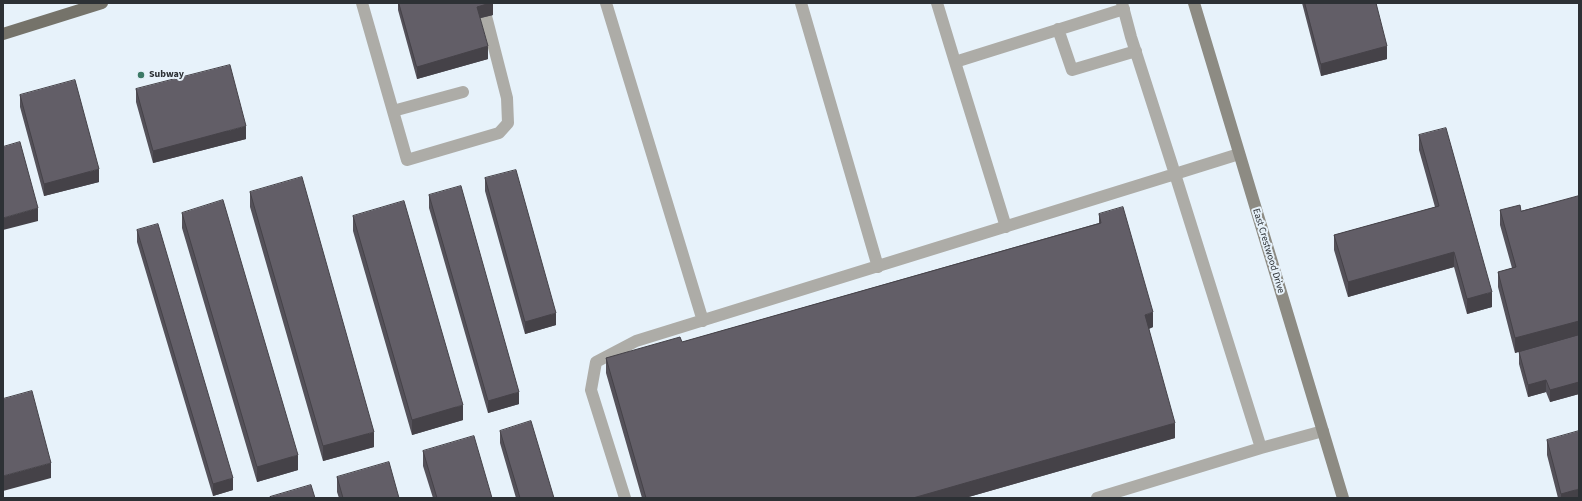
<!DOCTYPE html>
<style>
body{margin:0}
#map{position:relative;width:1582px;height:501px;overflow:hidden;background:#e7f2fa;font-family:"Source Sans 3",sans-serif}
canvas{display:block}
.frame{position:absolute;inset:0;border:4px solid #2d3135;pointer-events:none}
</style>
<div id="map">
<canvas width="1582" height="501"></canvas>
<div class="frame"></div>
</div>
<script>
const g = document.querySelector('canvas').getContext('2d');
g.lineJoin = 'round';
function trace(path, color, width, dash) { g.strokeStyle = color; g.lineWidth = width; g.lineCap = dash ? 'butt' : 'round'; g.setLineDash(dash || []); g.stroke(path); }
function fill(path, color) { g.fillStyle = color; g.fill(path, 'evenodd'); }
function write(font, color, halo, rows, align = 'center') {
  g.font = font + ' "Source Sans 3",sans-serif'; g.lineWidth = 4; g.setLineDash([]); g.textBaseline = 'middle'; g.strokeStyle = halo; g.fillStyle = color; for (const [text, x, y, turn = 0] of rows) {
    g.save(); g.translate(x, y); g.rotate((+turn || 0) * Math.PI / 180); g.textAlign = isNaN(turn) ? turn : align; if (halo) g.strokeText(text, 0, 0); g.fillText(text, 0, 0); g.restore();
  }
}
trace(new Path2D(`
 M362 3 407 160 499 133 508 123 507 98 486 16
 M606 3 703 321
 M801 3 878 267
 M937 3 955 62
 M1058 29 1072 70 1136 51
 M393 111 463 92
 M1239 154 1175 174 1261 448 1323 431
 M1006 227 955 62 1124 9
 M625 498 591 390 596 362 636 341 1175 174 1131 37 1122 3
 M1097 498 1261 448`), '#adaca7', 12);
trace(new Path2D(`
 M1194 3 1343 498`), '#8d8b83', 12);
trace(new Path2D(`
 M3 34 102 3`), '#75736a', 12);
fill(new Path2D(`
 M398 3H493V15L480 18 488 59 417 79 398 10Z
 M1302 3H1376L1387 59 1321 76Z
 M136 89 246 139 153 163 136 102Z
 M20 95 99 182 44 196 20 107Z
 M1419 135 1492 307 1467 314 1454 267 1348 297 1334 250V235L1435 207 1419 150Z
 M485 178 556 325 525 334 485 191Z
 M250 192 374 447 323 461 250 207Z
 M429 195 519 404 488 413 429 208Z
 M1579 196V394L1550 402 1546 392 1528 397 1519 364V352L1520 351 1515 353 1498 287V272L1512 268 1500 225V210L1521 211Z
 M182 213 298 470 257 482 182 228Z
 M1099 214 1153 327 1149 329 1175 438 965 498H642L606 373V358L682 342 1099 223Z
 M353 216 463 420 412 435 353 231Z
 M137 230 233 490 213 496 137 242Z
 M500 431 554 498H516L500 443Z
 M1547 440 1579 498H1558L1547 455Z
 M423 451 492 498H433L423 466Z
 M337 477 399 498H339L337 492Z`), '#545159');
fill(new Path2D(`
 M490 3H493V15L477 19V7Z
 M488 46V59L417 79V67Z
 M1387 46V59L1321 76V64Z
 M246 126V139L153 163V151Z
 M99 169V182L44 196V184Z
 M38 208V221L3 230V218Z
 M1454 252V267L1348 297V282Z
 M1492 292V307L1467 314V299Z
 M1153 312V327L1145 330V315Z
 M556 313V325L525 334V322Z
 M1579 321V336L1515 353V338Z
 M1546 380V392L1528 397V385Z
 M1579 382V394L1550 402V390Z
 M519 392V404L488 413V401Z
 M463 405V420L412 435V420Z
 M1175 423V438L965 498H913Z
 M374 432V447L323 461V446Z
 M298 455V470L257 482V467Z
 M51 463V478L3 491V476Z
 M233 478V490L213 496V484Z
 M1579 489V498H1561V494Z`), '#454248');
const building = new Path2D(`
 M399 3H490L477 7 488 46 417 67Z
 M1305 3H1376L1387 46 1321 64Z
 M230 65 246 126 153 151 136 89Z
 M75 80 99 169 44 184 20 95Z
 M1446 128 1492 292 1467 299 1454 252 1348 282 1334 235 1439 206 1419 135Z
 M20 142 38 208 3 218V147Z
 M516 170 556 313 525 322 485 178Z
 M302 177 374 432 323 446 250 192Z
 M461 186 519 392 488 401 429 195Z
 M1579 196V321L1515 338 1498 272 1516 267 1500 210 1520 205 1521 211Z
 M223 200 298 455 257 467 182 213Z
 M404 201 463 405 412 420 353 216Z
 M1123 207 1153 312 1145 315 1175 423 913 498H646L606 358 680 337 682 342 1101 223 1099 214Z
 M158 224 233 478 213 484 137 230Z
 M1579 335V382L1550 390 1546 380 1528 385 1519 352Z
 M32 391 51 463 3 476V399Z
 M531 421 554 498H520L500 431Z
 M1579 431V489L1561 494 1547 440Z
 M474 436 492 498H437L423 451Z
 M389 462 399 498H343L337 477Z
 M311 485 315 498H270V497Z`);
fill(building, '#625e67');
trace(building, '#454248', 1);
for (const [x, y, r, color] of [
 [141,75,4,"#3d7a66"]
]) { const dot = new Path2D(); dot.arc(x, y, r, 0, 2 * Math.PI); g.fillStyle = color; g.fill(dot); trace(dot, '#e7f2fa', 1.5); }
write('bold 10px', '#2d3135', '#e7f2fa', [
 ["Subway",149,75]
], 'left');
write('10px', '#2d3135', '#e7f2fa', [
 ["East Crestwood Drive",1268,251,73]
]);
</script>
